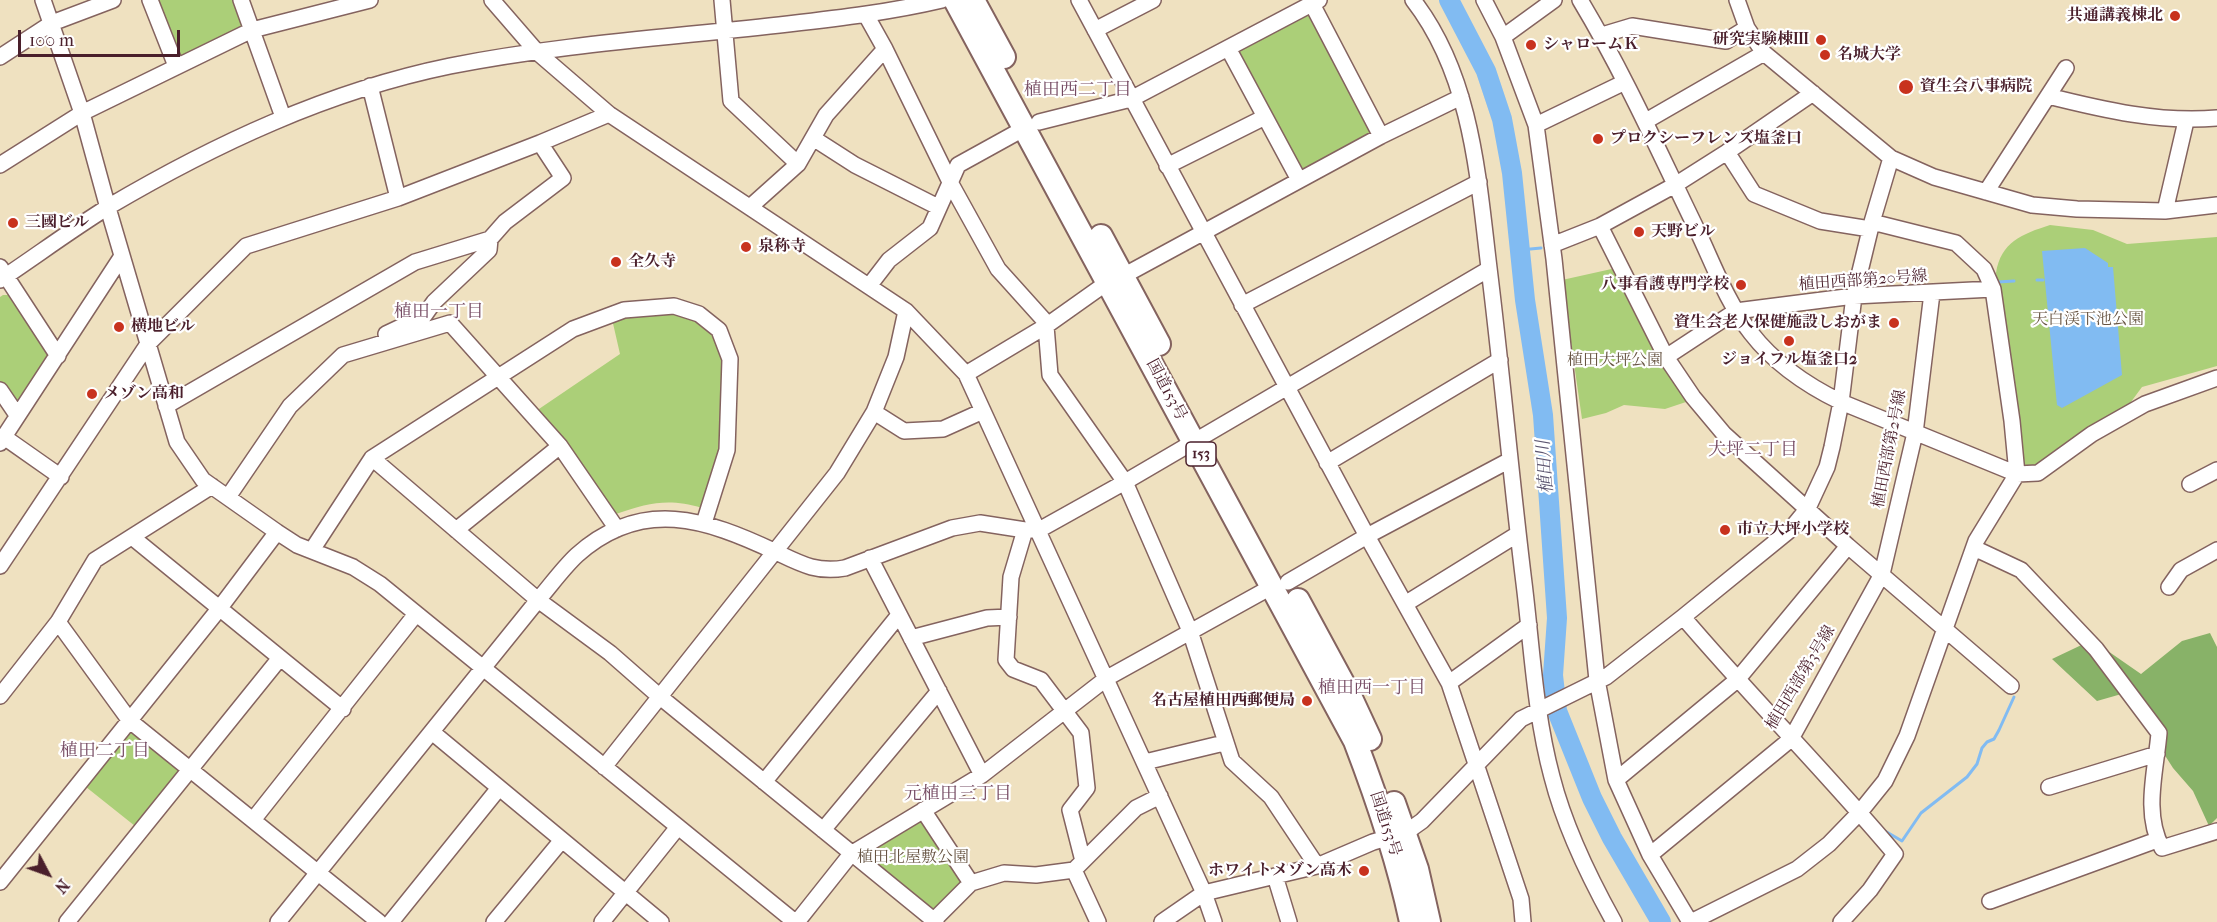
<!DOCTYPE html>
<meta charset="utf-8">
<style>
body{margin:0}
#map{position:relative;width:2217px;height:922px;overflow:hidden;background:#efe1c0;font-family:"IM FELL French Canon",serif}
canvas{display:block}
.north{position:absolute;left:18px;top:844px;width:60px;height:60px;-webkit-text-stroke:4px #fff;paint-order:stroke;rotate:131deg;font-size:16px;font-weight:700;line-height:24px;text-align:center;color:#4a1f2b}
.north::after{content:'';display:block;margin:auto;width:21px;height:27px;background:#4a1f2b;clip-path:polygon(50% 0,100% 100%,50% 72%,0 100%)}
.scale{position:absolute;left:18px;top:30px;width:162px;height:27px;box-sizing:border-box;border:3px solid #4a1f2b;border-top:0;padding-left:8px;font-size:18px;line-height:21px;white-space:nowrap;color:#4a1f2b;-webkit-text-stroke:4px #fff;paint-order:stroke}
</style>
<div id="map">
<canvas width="2217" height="922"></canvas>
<div class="north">N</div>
<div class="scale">100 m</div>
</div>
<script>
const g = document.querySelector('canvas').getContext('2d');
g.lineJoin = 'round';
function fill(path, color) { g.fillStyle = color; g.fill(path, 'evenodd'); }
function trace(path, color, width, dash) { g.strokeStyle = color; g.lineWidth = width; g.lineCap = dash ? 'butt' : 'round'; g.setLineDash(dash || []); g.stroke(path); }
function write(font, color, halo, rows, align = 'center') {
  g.font = font + ' "IM FELL French Canon","Noto Serif JP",serif'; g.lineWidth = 4.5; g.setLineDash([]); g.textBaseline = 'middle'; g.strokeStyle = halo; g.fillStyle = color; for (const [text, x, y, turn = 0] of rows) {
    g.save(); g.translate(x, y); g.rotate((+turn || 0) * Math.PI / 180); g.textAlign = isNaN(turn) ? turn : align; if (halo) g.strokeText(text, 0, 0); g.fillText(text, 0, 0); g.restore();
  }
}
fill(new Path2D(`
 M156 0H234L243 29 179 61Z
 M1312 12 1375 134 1301 173 1233 50Z
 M2050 225 2093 230 2127 244 2217 237V366L2142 387 2125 410 2031 469 2023 463 1996 273C2001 242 2022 234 2050 225Z
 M1616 268 1689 401 1665 409 1624 405 1606 413 1582 419 1562 280Z
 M3 295H8L49 356 18 403 0 384V297Z
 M656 312 684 315 706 326 722 345 729 368 722 449 702 508C668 498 649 503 616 514L576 456 536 411 620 354 612 319Z
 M129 731 179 770 135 826 86 787Z
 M922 817 964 882 934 912 864 855Z`), '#abcf78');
fill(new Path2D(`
 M2210 633 2217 647V818L2209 826 2193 791 2173 768 2125 693 2097 701 2052 659 2092 640 2141 674 2182 641Z`), '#88b268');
fill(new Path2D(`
 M2085 248 2108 263V267H2113L2122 375 2062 408 2057 405 2042 251Z`), '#81bbf2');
trace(new Path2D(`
 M1520 250 1541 248
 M2037 280H2043
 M1998 282 2014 281
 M1885 831 1902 841 1921 813 1967 777 1977 764 1982 748 1987 742 1994 739 1999 730 2014 697`), '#81bbf2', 3);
trace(new Path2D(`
 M1449 0 1486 71 1502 119 1512 173 1525 300 1543 415 1557 618 1553 675 1557 711 1592 798 1612 838 1661 922`), '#81bbf2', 20);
const minor = new Path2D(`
 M43 0 82 113 108 208 177 442 203 480 277 532 297 545 353 567 380 584 795 922
 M150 0 176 66
 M241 0 283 117
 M492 0 537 52 609 114 906 311 966 374 1204 893 1214 922
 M722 0 731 101 798 164
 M1079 0 1367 536 1449 683 1521 899 1523 922
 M1413 0C1472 76 1478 177 1489 268 1502 373 1511 478 1524 583 1532 648 1535 714 1552 777 1565 828 1589 877 1614 922
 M1484 0 1503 37 1536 125 1554 259 1597 680 1616 780 1650 855 1690 922
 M1580 0C1625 75 1660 154 1698 232 1714 266 1728 304 1751 333 1775 364 1806 385 1841 402L2017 474 2038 473 2092 434 2145 404 2217 378
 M1737 0 1747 28 1764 53 1891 158 1934 177 2032 205 2077 209 2165 211 2217 205
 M1312 4 1381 136
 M866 15 885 49 951 184 998 269 1043 319 1046 326 1050 375 1125 482 1190 631 1232 761 1271 797 1317 866
 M1095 30 1153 0
 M1602 35 1632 26 1726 41 1747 28
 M1503 37 1554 0
 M1228 48 1299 180
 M0 57 52 23 113 0
 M370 86 398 198
 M2048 96C2104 110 2160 123 2217 118
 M1646 121 1764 53
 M1039 122 1131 99 1319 0
 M1536 125 1625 82
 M813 138 855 165 938 207
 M1727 152 1754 194 1820 221 1870 229
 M0 165 82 113 252 30 370 0
 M1167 166 1265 117
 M1986 192 2066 68
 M750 207 798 164 826 115 885 49
 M2165 211 2186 121
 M1600 226 1666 357 1693 397 1724 434 1848 546 2011 686
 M490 239 505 222 563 178 540 143
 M1552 245 1600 226 1675 185 1727 152 1813 93
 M0 267 58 356
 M1123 276 1381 136 1461 97
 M0 280C36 256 71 230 108 207 215 144 328 91 450 66 561 44 676 37 788 24 840 18 891 12 942 0
 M869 286 889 260 930 228 958 165 1025 128
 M1242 305 1479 182
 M1666 357 1736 311 1854 296 1993 289
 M966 374 1046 326 1108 282
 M0 390 17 415
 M166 406 415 262 490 239 489 250 434 302 424 316 386 334
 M874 412 904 431 943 429 983 411
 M4 437 61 477
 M0 443 122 256
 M372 458 538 600 610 653 659 696 936 922
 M1327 463 1500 360
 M2190 484 2217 470
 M228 497 290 406 343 355 450 323 560 446 617 529
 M456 530 560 446
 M1025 530 1011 577 1006 660 1013 669 1041 680 1081 733 1087 788 1070 810 1083 861
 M132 537 343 709
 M1974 548 2021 570 2096 649 2159 733C2156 770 2143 813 2162 848L2217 831
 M312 550 372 458 573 329 624 310 674 306 699 314 719 330 730 359 727 450 704 523
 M870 558 982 775
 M0 566 148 344 246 246 398 198 540 143 609 114
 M1288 582 1367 536 1510 460
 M2169 587 2181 570 2217 550
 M1405 604 1518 534
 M1683 617C1752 698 1827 773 1895 854L1870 890 1841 922
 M58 622 130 721 379 922
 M911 638 987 618 1009 617
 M1449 683 1529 625
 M0 696 58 622 95 560 212 486
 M432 732 661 922
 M1145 762 1224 743
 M604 767 837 473 874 412 896 357 906 311
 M1616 780 1737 680 1848 546
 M764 782 899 615
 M2049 787 2157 754
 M923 810 971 883
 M253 820 416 614
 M823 830 939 691
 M1650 855 1791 739 1882 574 1915 433 1932 293
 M1074 870 1098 922
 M1275 876 1289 922
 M0 882 219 609 277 532
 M1990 901 2157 840
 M934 920 971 883 1004 873 1036 875 1074 870 1136 808 1160 796
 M67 922 280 658
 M278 922 538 600C551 585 563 568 577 555 642 497 706 519 776 552 801 564 817 573 845 568L952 528 980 523 1025 530H1039L1125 482 1489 269
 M391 922 499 788
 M494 922 562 840
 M602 922 678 827
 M797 922 851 854 982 775 1107 678 1273 586
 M1162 922 1204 893 1317 866 1373 842 1405 833 1422 821 1521 719 1606 677 1683 617 1790 530 1808 508 1827 467 1832 447 1841 402 1854 296 1872 222 1891 158
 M1691 922 1797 869 1829 844 1860 812 1885 781 1907 736 1976 541 2017 474 2012 421 1993 289 1984 269 1956 243 1872 222`);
const highway = new Path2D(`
 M955 0 1355 741C1378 801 1398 860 1411 922
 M973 0 1004 57
 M1101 236 1159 344
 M1298 600 1350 696 1370 739
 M1394 803 1417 869 1429 922`);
trace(minor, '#84635f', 18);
trace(highway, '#84635f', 26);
trace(minor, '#fff', 15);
trace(highway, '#fff', 22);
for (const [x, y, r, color] of [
 [2175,16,6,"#c8321e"],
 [1821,40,6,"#c8321e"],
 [1531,45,6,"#c8321e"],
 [1825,55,6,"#c8321e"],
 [1906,87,8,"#c8321e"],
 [1598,139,6,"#c8321e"],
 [13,223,6,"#c8321e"],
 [1639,232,6,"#c8321e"],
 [746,247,6,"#c8321e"],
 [616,262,6,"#c8321e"],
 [1741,285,6,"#c8321e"],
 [1894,323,6,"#c8321e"],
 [119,327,6,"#c8321e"],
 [1789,341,6,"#c8321e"],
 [92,394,6,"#c8321e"],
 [1725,530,6,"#c8321e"],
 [1307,701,6,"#c8321e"],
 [1364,871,6,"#c8321e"]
]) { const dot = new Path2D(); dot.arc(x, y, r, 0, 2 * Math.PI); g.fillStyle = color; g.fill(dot); trace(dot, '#fff', 2); }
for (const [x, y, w] of [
 [1201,454,30]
]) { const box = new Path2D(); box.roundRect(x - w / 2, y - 12, w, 24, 4.5); g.fillStyle = '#fff'; g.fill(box); trace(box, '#4a1f2b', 1.5); }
write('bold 15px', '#4a1f2b', null, [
 ["153",1201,454]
]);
write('bold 16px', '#4a1f2b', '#fff', [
 ["共通講義棟北",2163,16,"right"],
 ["研究実験棟Ⅲ",1809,40,"right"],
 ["シャロームＫ",1543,45],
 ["名城大学",1837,55],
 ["資生会八事病院",1920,87],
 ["プロクシーフレンズ塩釜口",1610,139],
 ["三國ビル",25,223],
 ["天野ビル",1651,232],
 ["泉称寺",758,247],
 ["全久寺",628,262],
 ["八事看護専門学校",1729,285,"right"],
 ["資生会老人保健施設しおがま",1882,323,"right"],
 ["横地ビル",131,327],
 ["ジョイフル塩釜口2",1789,360,"center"],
 ["メゾン高和",104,394],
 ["市立大坪小学校",1737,530],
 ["名古屋植田西郵便局",1295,701,"right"],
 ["ホワイトメゾン高木",1352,871,"right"]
], 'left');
write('16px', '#4a1f2b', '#fff', [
 ["植田西部第20号線",1863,281,-4],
 ["国道153号",1166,390,62],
 ["植田西部第2号線",1890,449,-79],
 ["植田西部第3号線",1801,678,-59],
 ["国道153号",1385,824,72]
]);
write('16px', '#675442', '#fff', [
 ["天白渓下池公園",2088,320],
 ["植田大坪公園",1615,361],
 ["植田北屋敷公園",913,858]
]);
write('18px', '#754a62', '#fff', [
 ["植田西二丁目",1078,91],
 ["植田一丁目",439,313],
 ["大坪二丁目",1753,451],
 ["植田西一丁目",1372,689],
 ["植田二丁目",105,752],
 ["元植田三丁目",958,795]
]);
write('italic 18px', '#5d5671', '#fff', [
 ["植田川",1546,467,-94]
]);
</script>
